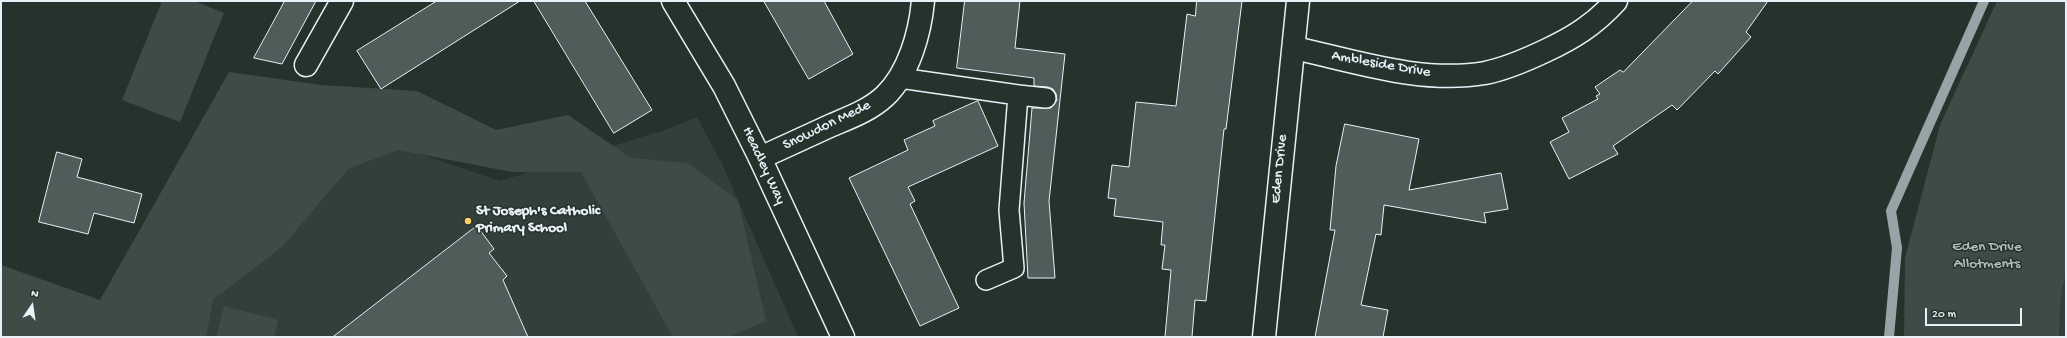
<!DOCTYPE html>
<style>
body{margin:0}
#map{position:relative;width:2067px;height:338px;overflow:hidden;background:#26332d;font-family:"Gochi Hand",sans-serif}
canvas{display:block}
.frame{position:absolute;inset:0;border:2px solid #e8f1f8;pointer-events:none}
.north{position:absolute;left:12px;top:286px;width:40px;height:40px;-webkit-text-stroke:3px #26332d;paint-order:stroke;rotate:13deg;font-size:11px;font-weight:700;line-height:16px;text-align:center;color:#e8f1f8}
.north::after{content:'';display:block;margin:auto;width:14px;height:18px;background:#e8f1f8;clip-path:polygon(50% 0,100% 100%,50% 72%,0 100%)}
.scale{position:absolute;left:1925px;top:308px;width:97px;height:18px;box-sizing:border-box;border:2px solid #e8f1f8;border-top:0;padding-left:5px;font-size:12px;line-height:14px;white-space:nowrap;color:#e8f1f8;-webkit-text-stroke:3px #26332d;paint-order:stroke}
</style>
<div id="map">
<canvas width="2067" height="338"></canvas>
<div class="frame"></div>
<div class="north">N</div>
<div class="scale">20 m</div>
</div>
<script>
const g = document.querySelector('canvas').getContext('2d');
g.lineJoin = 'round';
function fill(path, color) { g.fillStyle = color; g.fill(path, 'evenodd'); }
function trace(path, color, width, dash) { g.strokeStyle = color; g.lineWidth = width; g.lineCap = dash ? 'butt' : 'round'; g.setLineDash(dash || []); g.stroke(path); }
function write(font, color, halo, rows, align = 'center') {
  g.font = font + ' "Gochi Hand",sans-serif'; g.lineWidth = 3; g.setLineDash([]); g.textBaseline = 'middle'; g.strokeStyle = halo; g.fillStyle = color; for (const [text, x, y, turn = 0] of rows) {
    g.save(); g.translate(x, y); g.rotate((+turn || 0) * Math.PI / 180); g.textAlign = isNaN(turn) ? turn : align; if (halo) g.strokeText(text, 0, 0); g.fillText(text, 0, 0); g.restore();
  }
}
fill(new Path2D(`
 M235 92 500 181 668 129 697 117 723 166 798 337H143Z
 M2066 274V337H2059L2061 295Z`), '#333f3a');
fill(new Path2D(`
 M162 1H194L224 13 180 122 122 100Z
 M1997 1H2066V274L2061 295 2059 337H1904L1905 258 1940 125Z
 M229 72 321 85 417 91 496 130 568 115 631 158 687 163 738 200 766 321 728 337H673L581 172H512L398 150 348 169 284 245 213 300 206 337H1V265L100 300Z
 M224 306 278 320 274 337H216Z`), '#3e4b47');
trace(new Path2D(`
 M1889 337 1897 248 1891 211 1984 1`), '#98a3a5', 10);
const building = new Path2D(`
 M285 1H316L282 64 254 58Z
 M437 1H520L381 89 357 51Z
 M534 1H585L652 110 614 133Z
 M764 1H824L853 54 809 79Z
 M965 1H1020L1015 48 1065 54 1049 201 1055 278H1028L1024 203 1032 108H1051L1057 100 1056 94 1053 89 1048 87 1034 86V78L957 68Z
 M1197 1H1242L1226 129H1224L1206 301 1195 300 1192 337H1165L1171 270 1162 269 1165 245H1161L1163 222 1114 216 1116 199 1108 198 1112 165 1129 167 1136 102 1176 106 1187 14 1195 16Z
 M1693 1H1768L1746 32 1751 37 1718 74 1715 71 1677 110 1672 105 1613 146 1618 154 1569 179 1550 142 1569 132 1562 118 1598 99 1596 96 1600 94 1595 87 1620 70 1623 72Z
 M978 101 998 146 908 187 915 201 910 204 959 308 920 326 849 178 908 150 904 140 935 126 933 121Z
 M1345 124 1419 139 1409 190 1501 173 1508 209 1484 213 1486 223 1384 205 1381 235 1376 234 1361 305 1388 310 1383 337H1315L1335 230H1330L1336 166Z
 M57 152 82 159 77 177 142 194 134 223 94 213 88 234 39 222Z
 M477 226 494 249 489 253 507 276 503 280 528 337H333Z`);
fill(building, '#505c59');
trace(building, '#e8f1f8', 1);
const service = new Path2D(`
 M900 78 1018 95 1009 210 1014 268 986 280
 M1018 95 1046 98`);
const minor = new Path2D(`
 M1294 48C1355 61 1421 84 1485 73 1505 69 1526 60 1545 51 1573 38 1594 25 1616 1
 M306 65 342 1
 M760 158C784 147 808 136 832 125 851 117 870 110 885 96 909 73 920 33 923 1
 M1264 337 1298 1`);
const secondary = new Path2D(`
 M673 1 724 86 760 158 843 337`);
trace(service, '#e8f1f8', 22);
trace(minor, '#e8f1f8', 25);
trace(secondary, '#e8f1f8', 25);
trace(service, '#26332d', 19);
trace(minor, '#26332d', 22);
trace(secondary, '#26332d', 22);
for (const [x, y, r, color] of [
 [468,221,4,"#ffd166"]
]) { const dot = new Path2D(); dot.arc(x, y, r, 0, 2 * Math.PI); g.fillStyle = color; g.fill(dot); trace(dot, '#26332d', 1.5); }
write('15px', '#e8f1f8', '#26332d', [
 ["Ambleside Drive",1381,65,10],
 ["Snowdon Mede",827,126,-26],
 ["Headley Way",763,166,65],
 ["Eden Drive",1280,169,-84]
]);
write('bold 15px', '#e8f1f8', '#26332d', [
 ["St Joseph's Catholic",476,212],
 ["Primary School",476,229]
], 'left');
write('15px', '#b5bfc3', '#26332d', [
 ["Eden Drive",1987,248],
 ["Allotments",1987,265]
]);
</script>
